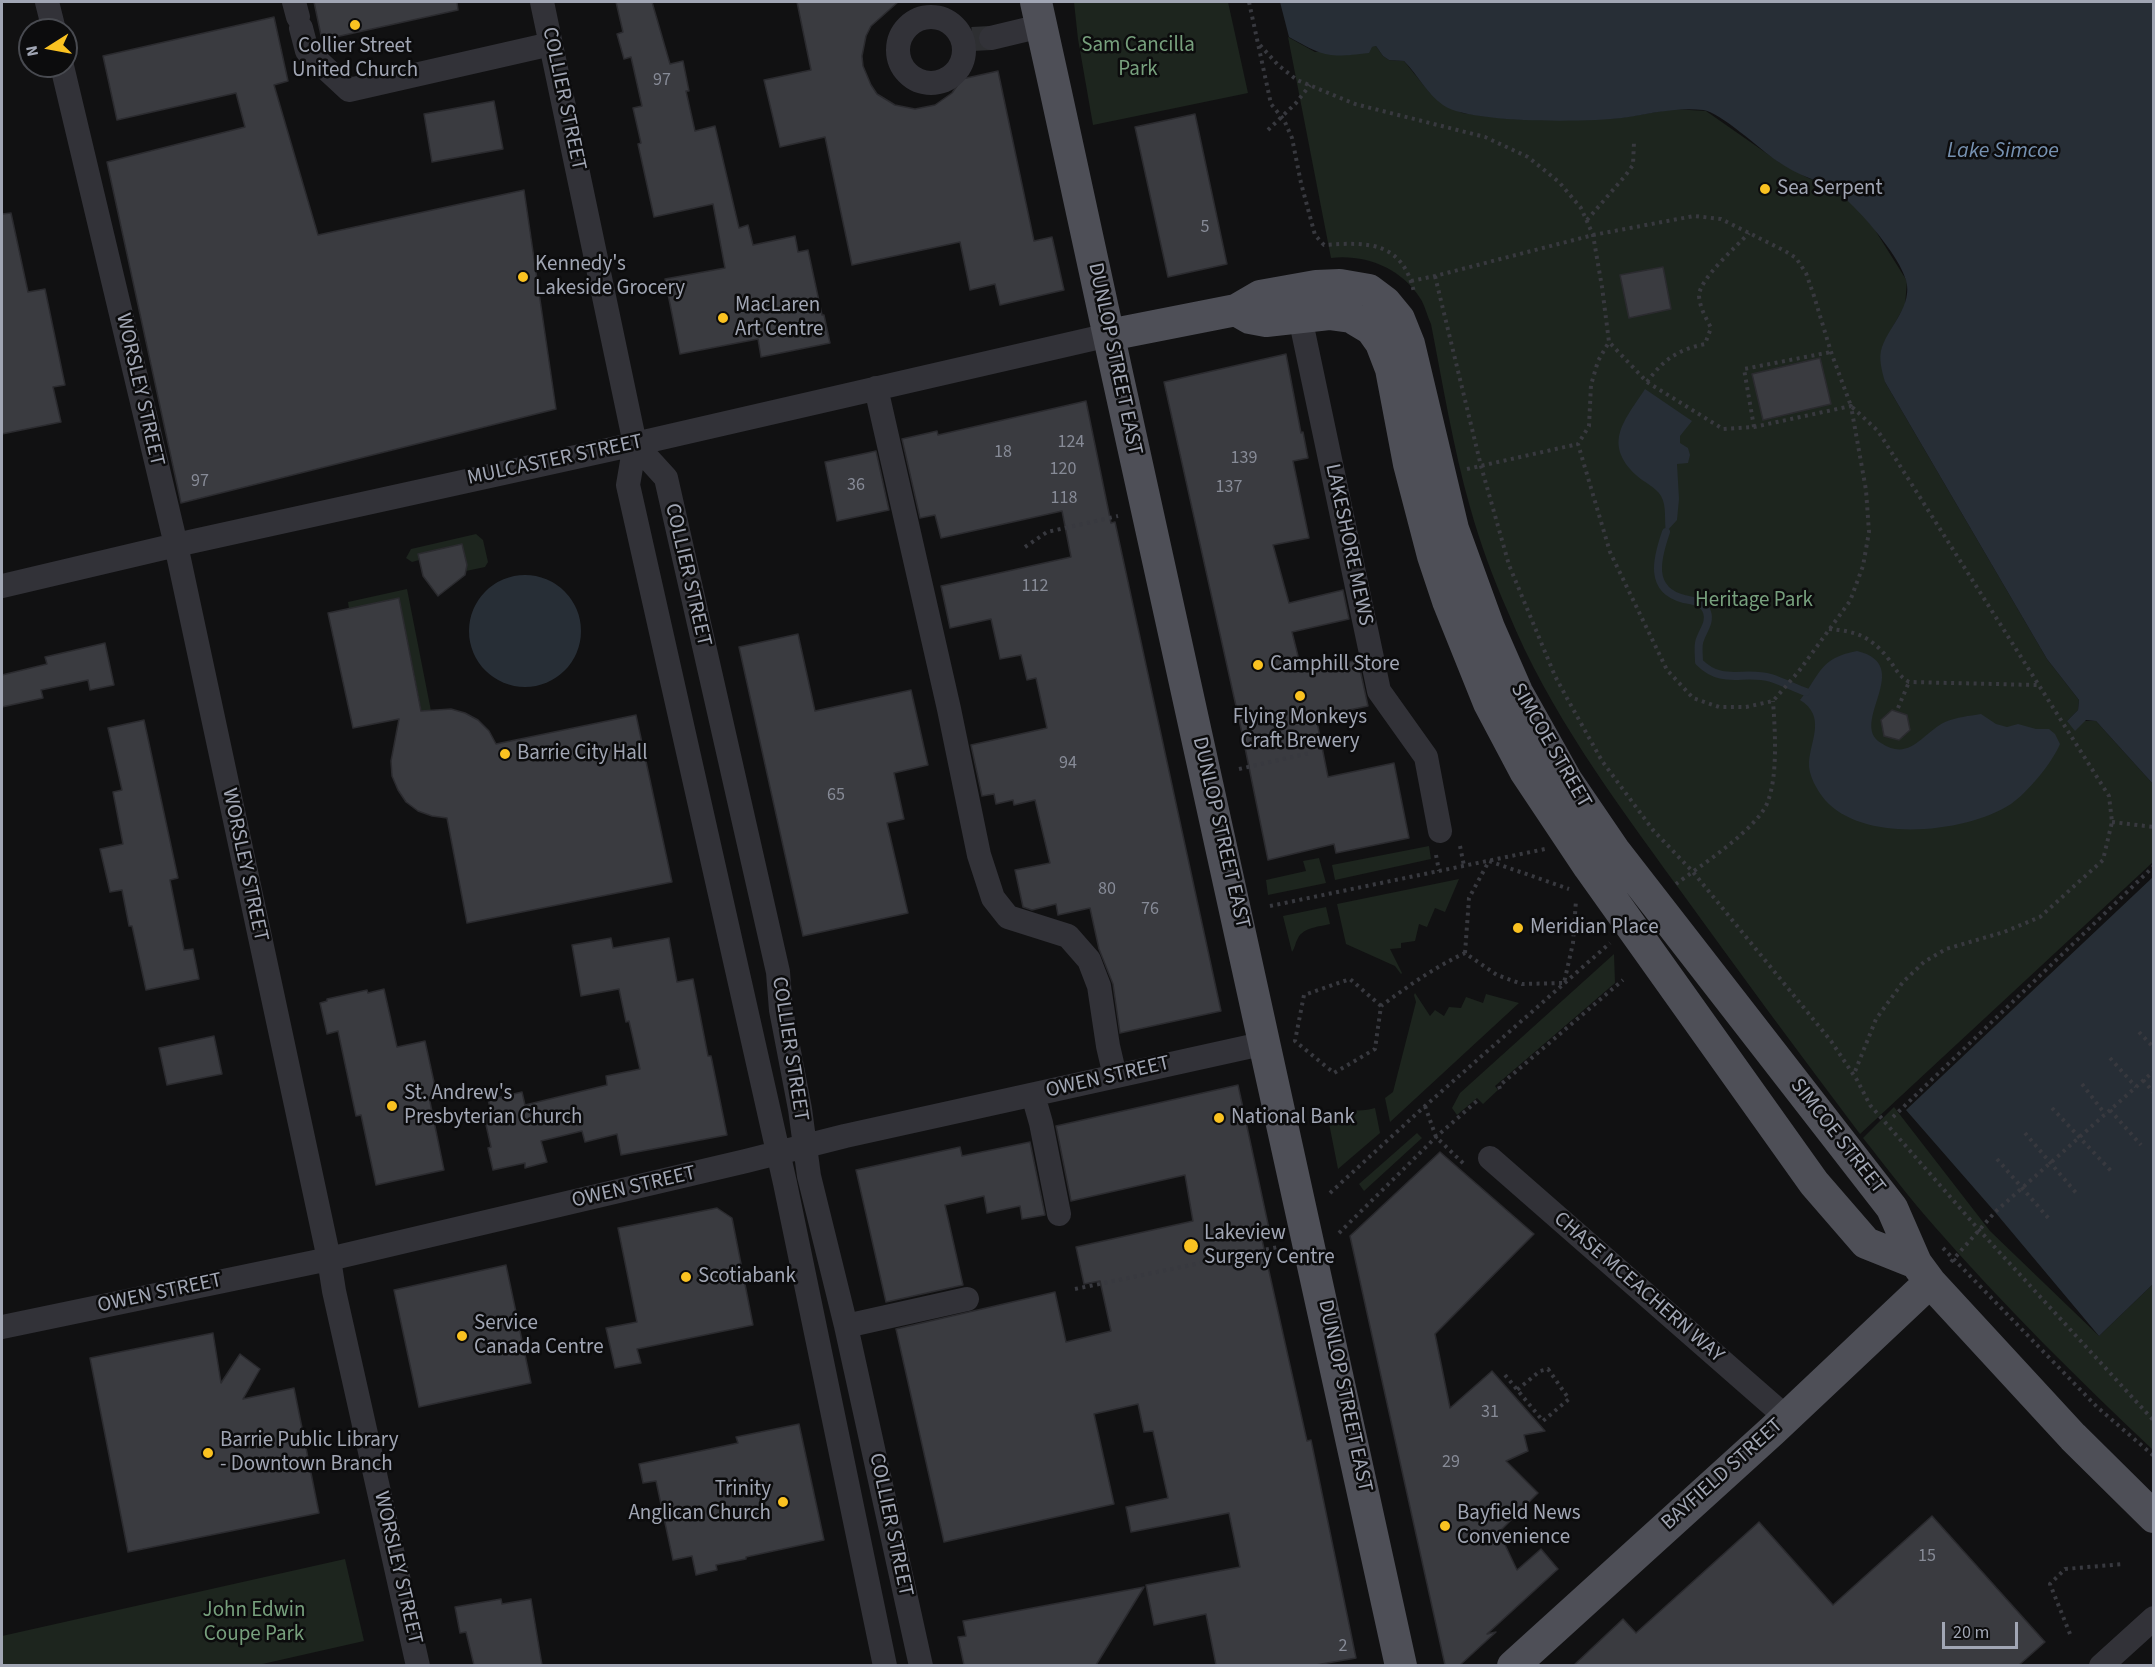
<!DOCTYPE html>
<style>
body{margin:0}
#map{position:relative;width:2155px;height:1667px;overflow:hidden;background:#111112;font-family:"Source Sans 3",sans-serif}
canvas{display:block}
.frame{position:absolute;inset:0;border:3px solid #a1a6b4;pointer-events:none}
.north{position:absolute;left:18px;top:18px;width:60px;height:60px;box-sizing:border-box;background:#0c0c0d;border:2px solid #484a50;border-radius:50%;rotate:259deg;font-size:16px;font-weight:700;line-height:24px;text-align:center;color:#a1a6b4}
.north::after{content:'';display:block;margin:auto;width:21px;height:27px;background:#fac221;clip-path:polygon(50% 0,100% 100%,50% 72%,0 100%)}
.scale{position:absolute;left:1942px;top:1622px;width:76px;height:27px;box-sizing:border-box;border:3px solid #a1a6b4;border-top:0;padding-left:8px;font-size:18px;line-height:21px;white-space:nowrap;color:#a1a6b4;-webkit-text-stroke:4px #0c0c0d;paint-order:stroke}
</style>
<div id="map">
<canvas width="2155" height="1667"></canvas>
<div class="frame"></div>
<div class="north">N</div>
<div class="scale">20 m</div>
</div>
<script>
const g = document.querySelector('canvas').getContext('2d');
g.lineJoin = 'round';
function fill(path, color) { g.fillStyle = color; g.fill(path, 'evenodd'); }
function trace(path, color, width, dash) { g.strokeStyle = color; g.lineWidth = width; g.lineCap = dash ? 'butt' : 'round'; g.setLineDash(dash || []); g.stroke(path); }
function write(font, color, halo, rows, align = 'center') {
  g.font = font + ' "Source Sans 3",sans-serif'; g.lineWidth = 5; g.setLineDash([]); g.textBaseline = 'middle'; g.strokeStyle = halo; g.fillStyle = color; for (const [text, x, y, turn = 0] of rows) {
    g.save(); g.translate(x, y); g.rotate((+turn || 0) * Math.PI / 180); g.textAlign = isNaN(turn) ? turn : align; if (halo) g.strokeText(text, 0, 0); g.fillText(text, 0, 0); g.restore();
  }
}
fill(new Path2D(`
 M1074 2H1228L1248 93 1093 125 1078 39Z
 M1288 37 1315 52 1376 46 1383 56 1389 60 1404 61 1430 93 1462 113 1510 119 1556 120 1620 118 1674 109 1706 111 1779 162 1808 178 1826 184 1854 204 1875 230 1907 281 1905 305 1891 330 1885 382 2047 659 2079 700 2078 710 2067 721H2096L2153 784V862L1860 1134C1798 1052 1737 969 1677 886 1614 799 1549 712 1508 612 1493 578 1480 543 1470 507 1453 447 1443 385 1431 324 1427 316 1425 305 1420 298 1401 268 1365 254 1331 258Z
 M476 534 483 540 488 562 485 567 466 571 467 565 462 544 418 554 419 560 412 562 406 558 411 549Z
 M407 589 431 711 422 714 399 598 349 609 348 602Z
 M1429 846 1431 859 1335 880 1332 865Z
 M1319 858 1326 883 1268 895 1266 880 1306 871 1303 861Z
 M1459 879 1445 912 1435 908 1427 927 1419 924 1415 941 1401 943V948L1390 949 1402 973 1401 974 1395 966 1346 944 1337 904Z
 M1326 907 1330 924C1319 927 1304 927 1298 938 1295 943 1295 948 1292 952L1283 916Z
 M1614 954 1615 983 1495 1086 1498 1090 1483 1104 1477 1098 1457 1115 1452 1108 1460 1093Z
 M1415 993 1430 1016 1435 1010 1444 1016 1449 1007 1461 1008 1466 997 1483 1003 1486 994 1519 1003 1390 1122 1385 1098 1393 1092 1416 1002 1414 995Z
 M1894 1107 1990 1231 2099 1336 2153 1284V1450C2078 1379 2003 1305 1935 1227 1910 1199 1887 1168 1863 1138Z
 M1375 1108 1380 1133 1338 1169 1327 1113C1343 1108 1359 1113 1375 1108Z
 M1417 1133 1422 1138 1364 1191 1359 1184Z
 M345 1559 364 1641 258 1665H2V1636Z`), '#1d251e');
fill(new Path2D(`
 M1280 2H2153V784L2096 721 2086 720 2075 731 2067 721 2078 710 2079 700 2047 659 1885 382C1882 371 1878 358 1882 347 1890 325 1913 305 1906 280 1899 254 1850 197 1826 184 1821 181 1815 181 1809 178 1799 174 1787 168 1777 161 1761 150 1720 112 1703 110 1675 107 1650 114 1622 118 1588 122 1469 124 1443 105 1427 94 1418 75 1404 61L1389 60 1383 56 1376 46 1372 47 1369 53C1328 58 1325 57 1289 37Z
 M1645 389 1692 421 1680 436V443L1688 448 1690 455 1688 463 1677 464 1679 499 1677 520 1666 532C1664 521 1667 506 1661 496 1656 487 1643 482 1636 475 1602 443 1625 420 1645 389Z
 M469 631a56 56 0 1 1 112 0a56 56 0 1 1-112 0Z
 M1857 651C1916 665 1848 723 1881 743 1910 762 1921 734 1945 722 1957 717 1969 716 1981 714L1996 724 2007 727 2018 724 2036 729H2049L2055 734 2060 744C2052 763 2028 792 2011 804 1966 833 1864 844 1825 800 1817 790 1808 775 1809 762 1811 739 1826 716 1800 700 1821 674 1819 658 1857 651Z
 M2153 877V1284L2099 1336 1995 1212 1906 1110Z`), '#272e36');
trace(new Path2D(`
 M1666 532C1657 558 1648 590 1684 599 1693 601 1704 602 1707 612 1711 624 1701 632 1699 643 1698 649 1699 656 1699 662 1723 686 1743 670 1771 678 1783 682 1795 688 1806 692`), '#272e36', 8);
const building = new Path2D(`
 M314 2H457L458 10 322 40Z
 M616 2H652L670 64 683 61 689 91H686L695 131 715 126 739 228 748 225 753 245 795 236 798 252 808 250 822 315H824L830 343 761 357 758 339 680 354 665 279 725 268 713 204 654 217 638 144 641 143 633 108 642 106 631 57 624 59 617 34 623 32Z
 M797 2H898L871 26 866 36 862 56 863 66 871 85 877 94 895 105 915 109 935 105 952 93 962 79 998 71 1034 241 1052 237 1064 290 1000 305 995 284 970 290 960 242 852 265 825 137 780 147 764 80 811 70Z
 M274 17 288 81 274 85 318 235 524 190 556 409 181 503 107 162 245 127 236 93 117 120 103 56Z
 M494 101 503 149 432 162 424 114Z
 M1195 114 1227 264 1168 277 1135 127Z
 M11 213 28 292 45 289 65 385 53 387 61 422 2 434V214Z
 M1663 267 1671 309 1629 318 1620 275Z
 M1286 354 1301 433 1303 432 1308 458 1293 461 1309 538 1273 545 1289 603 1343 590 1349 619 1292 632 1302 672 1358 660 1368 706 1316 717 1328 777 1394 763 1409 838 1336 853 1334 844 1268 860 1242 733 1164 382Z
 M1820 358 1831 404 1763 420 1752 374Z
 M1086 401 1111 523 1115 522 1221 1011 1120 1033 1113 984 1099 949 1090 908 1058 915 1056 904 1032 910 1023 907 1015 870 1050 863 1035 800 1014 805 1013 800 996 804 994 794 982 796 971 745 1047 728 1036 678 1027 680 1021 655 1000 659 991 619 950 628 941 586 1071 557 1062 511 941 538 935 515 920 518 902 439 937 431 938 435Z
 M876 451 889 510 837 521 825 462Z
 M462 544 467 565 465 575 438 596 423 576 418 554Z
 M399 598 421 711 451 709 465 713 478 720 489 731 496 744 636 715 672 882 467 923 447 818 432 816 418 811 406 802 398 790 392 776 391 761 399 719 353 728 328 613Z
 M798 634 815 711 911 690 928 765 894 773 904 819 887 823 908 913 803 936 739 647Z
 M105 643 114 685 90 690 88 680 41 690 43 698 2 707V675L47 664 45 657Z
 M1892 710 1907 715 1910 730 1899 740 1884 736 1881 720Z
 M144 720 178 878 170 880 184 950 193 949 199 979 146 990 132 926H129L122 890 110 892 100 849 123 844 113 792 122 790 108 728Z
 M611 938 613 948 669 938 677 982 693 979 708 1056H711L727 1135 621 1155 617 1134 585 1142 582 1131 541 1141 547 1162 525 1168V1163L493 1170 488 1148 491 1147 484 1116 492 1114 488 1100 522 1092 525 1105 607 1085 606 1076 640 1069 629 1021 626 1022 619 989 581 996 572 945Z
 M384 989 397 1047 425 1041 437 1096 429 1097 444 1170 376 1185 361 1115 356 1116 338 1031 327 1034 320 1003 327 1001V999L367 990 368 993Z
 M214 1036 222 1074 167 1085 159 1048Z
 M1238 1085 1271 1238 1262 1240 1307 1441 1311 1440 1356 1658 1316 1665H1216L1206 1614 1154 1625 1146 1585 1240 1567 1229 1513 1131 1532 1126 1507 1168 1498 1153 1431 1144 1432 1138 1404 1094 1414 1114 1504 944 1542 896 1329 1055 1292 1066 1342 1111 1331 1100 1281 1084 1284 1076 1247 1193 1221 1185 1175 1071 1201 1056 1126Z
 M1030 1142 1045 1215 1022 1219 1020 1206 987 1213 984 1196 945 1205 963 1285 886 1302 856 1170 960 1147 962 1156Z
 M1440 1152 1534 1234 1435 1334 1450 1408 1492 1371 1545 1431 1524 1435 1528 1451 1506 1461 1538 1493 1499 1532 1517 1570 1541 1549 1558 1569 1487 1634 1496 1632 1460 1665H1445L1350 1236Z
 M717 1208 732 1218 753 1325 637 1349 641 1363 615 1368 606 1328 637 1322 618 1228Z
 M506 1265 531 1383 419 1407 394 1290Z
 M213 1333 221 1383 240 1354 260 1369 243 1399 294 1388 319 1513 128 1552 90 1358Z
 M799 1424 824 1540 746 1557V1559L716 1565 717 1570 696 1575 692 1556 673 1560 656 1481 643 1483 639 1464 738 1443 736 1437Z
 M1932 1516 2045 1642 2019 1665H1574L1623 1619 1636 1633 1759 1522 1833 1605Z
 M1144 1587 1096 1665H964L958 1637 966 1636 963 1621Z
 M501 1599 502 1604 531 1599 542 1665H474L466 1632 460 1633 455 1607Z`);
fill(building, '#3a3b40');
trace(building, '#2b2b2f', 1.5);
trace(new Path2D(`
 M972 39 991 38`), '#2e2f32', 24, [24, 12]);
trace(new Path2D(`
 M1249 2 1271 104 1284 120 1292 138 1301 183 1315 235 1324 245C1368 242 1402 241 1414 292
 M1260 45 1278 65 1297 80 1355 104 1485 137 1528 157 1559 182 1581 208 1593 235 1602 287 1609 342 1598 361 1591 385 1589 426 1578 444 1610 552 1667 670 1693 698 1719 707H1746L1773 701 1799 671 1850 601 1863 566 1869 532 1866 490 1851 406 1754 427 1723 429 1647 382 1609 342
 M1268 130 1296 103 1310 85
 M1587 220 1625 176 1633 165 1634 142
 M1435 276 1481 466 1509 565 1555 676 1568 700 1602 761 1653 830 1693 872 1831 1041 1857 1080 1870 1105 1980 1231 2154 1421
 M1411 281 1435 276 1593 235 1694 216 1721 219 1785 251 1796 258 1806 273 1814 296 1831 352 1851 406 1878 431 2109 796 2112 822 2103 860 2040 917 2004 932 1946 949 1924 962 1903 982 1876 1019 1854 1074
 M1647 382C1663 360 1677 350 1705 344L1711 328C1706 318 1700 308 1699 296 1699 279 1737 246 1749 233
 M1754 427 1744 369 1831 352
 M1467 469 1578 444
 M1025 547 1047 532 1118 516
 M1829 629C1855 631 1870 636 1887 657 1895 667 1898 676 1909 682L2037 685
 M1898 708 1909 682
 M1239 769 1310 753
 M2112 822 2154 827
 M1460 846 1464 866
 M1436 855 1439 871
 M1676 884C1700 866 1759 828 1768 801 1778 774 1775 730 1773 701
 M1270 906 1545 849
 M1465 953 1469 898 1489 861 1569 889
 M1381 1006 1350 979 1304 995 1295 1041 1334 1073 1375 1049 1381 1006C1408 986 1435 967 1465 953L1497 975 1522 984 1564 983 1573 943 1576 900
 M2139 1032 2154 1048
 M2110 1058 2136 1087
 M2143 1080 2154 1093
 M2082 1084 2105 1114
 M1500 1089 1499 1086 1623 980
 M1425 1106 1436 1137 1465 1165
 M2052 1108 2112 1172
 M2110 1110 2141 1145
 M1893 1117 2154 866
 M2025 1133 2077 1194
 M1997 1159 2050 1220
 M1330 1193 1425 1106 1610 943
 M1339 1233 1436 1137 1477 1101
 M1943 1248 2097 1407 2154 1456
 M1951 1262 1995 1212 2154 1071
 M1075 1289 1278 1247
 M1505 1375 1543 1421 1569 1399 1548 1369 1540 1371 1517 1390
 M2070 1634 2050 1584 2065 1569 2124 1564`), '#38393f', 4, [3, 4.5]);
trace(new Path2D(`
 M47 2 54 30
 M294 2 298 17
 M542 2 635 444 628 485 785 1183 885 1666
 M898 50a33 33 0 1 1 66 0a33 33 0 1 1-66 0Z
 M301 28 307 51 349 90 551 44
 M991 38 1041 26
 M62 66 176 545 329 1259 334 1291 418 1666
 M1300 317 1379 691 1426 757 1440 831
 M876 388 949 709 979 855 993 898 1008 917 1068 936 1089 960 1099 986 1108 1046 1115 1076
 M635 444 666 478 778 972 781 1010 800 1109 809 1176 846 1326 921 1666
 M2 586 176 545 635 444 1109 335
 M1033 1095 1041 1123 1059 1214
 M1490 1158 1787 1418
 M846 1326 967 1299
 M2 1327 329 1259 746 1161 845 1136 1266 1043
 M2101 1666 2154 1618`), '#323238', 24);
trace(new Path2D(`
 M1036 2C1064 127 1090 252 1118 378 1214 807 1310 1236 1401 1666
 M1236 310 1250 318 1266 321 1329 314 1351 317 1371 329 1381 343 1391 369 1409 464 1433 556 1448 601 1489 703 1525 771 1589 867 1814 1183 1866 1243 1916 1263
 M1109 335 1236 310 1260 296 1316 286 1340 285 1369 290 1385 302 1399 319 1409 344 1453 529 1489 628 1517 692 1567 781 1614 850 1892 1208 1916 1263 1930 1282 2073 1437 2154 1517
 M1513 1666 1772 1431 1930 1282`), '#4e4f57', 32);
for (const [x, y, r, color] of [
 [355,25,6,"#fac221"],
 [1765,189,6,"#fac221"],
 [523,277,6,"#fac221"],
 [723,318,6,"#fac221"],
 [1258,665,6,"#fac221"],
 [1300,696,6,"#fac221"],
 [505,754,6,"#fac221"],
 [1518,928,6,"#fac221"],
 [392,1106,6,"#fac221"],
 [1219,1118,6,"#fac221"],
 [1191,1246,8,"#fac221"],
 [686,1277,6,"#fac221"],
 [462,1336,6,"#fac221"],
 [208,1453,6,"#fac221"],
 [783,1502,6,"#fac221"],
 [1445,1526,6,"#fac221"]
]) { const dot = new Path2D(); dot.arc(x, y, r, 0, 2 * Math.PI); g.fillStyle = color; g.fill(dot); trace(dot, '#0c0c0d', 2); }
write('18px', '#878b97', null, [
 ["97",662,81],
 ["5",1205,228],
 ["124",1071,443],
 ["18",1003,453],
 ["139",1244,459],
 ["120",1063,470],
 ["97",200,482],
 ["36",856,486],
 ["137",1229,488],
 ["118",1064,499],
 ["112",1035,587],
 ["94",1068,764],
 ["65",836,796],
 ["80",1107,890],
 ["76",1150,910],
 ["31",1490,1413],
 ["29",1451,1463],
 ["15",1927,1557],
 ["2",1343,1647]
]);
write('21px', '#77a07d', '#0c0c0d', [
 ["Sam Cancilla",1138,46],
 ["Park",1138,70],
 ["Heritage Park",1754,601],
 ["John Edwin",254,1611],
 ["Coupe Park",254,1635]
]);
write('21px', '#a1a6b4', '#0c0c0d', [
 ["Collier Street",355,47,"center"],
 ["United Church",355,71,"center"],
 ["Sea Serpent",1777,189],
 ["Kennedy's",535,265],
 ["Lakeside Grocery",535,289],
 ["MacLaren",735,306],
 ["Art Centre",735,330],
 ["Camphill Store",1270,665],
 ["Flying Monkeys",1300,718,"center"],
 ["Craft Brewery",1300,742,"center"],
 ["Barrie City Hall",517,754],
 ["Meridian Place",1530,928],
 ["St. Andrew's",404,1094],
 ["Presbyterian Church",404,1118],
 ["National Bank",1231,1118],
 ["Lakeview",1204,1234],
 ["Surgery Centre",1204,1258],
 ["Scotiabank",698,1277],
 ["Service",474,1324],
 ["Canada Centre",474,1348],
 ["Barrie Public Library",220,1441],
 ["- Downtown Branch",220,1465],
 ["Trinity",771,1490,"right"],
 ["Anglican Church",771,1514,"right"],
 ["Bayfield News",1457,1514],
 ["Convenience",1457,1538]
], 'left');
write('21px', '#a1a6b4', '#0c0c0d', [
 ["COLLIER STREET",563,99,78],
 ["DUNLOP STREET EAST",1114,359,78],
 ["WORSLEY STREET",139,390,77],
 ["MULCASTER STREET",555,461,-12],
 ["LAKESHORE MEWS",1348,545,78],
 ["COLLIER STREET",687,575,77],
 ["SIMCOE STREET",1550,746,60],
 ["DUNLOP STREET EAST",1220,833,77],
 ["WORSLEY STREET",244,865,78],
 ["COLLIER STREET",789,1049,81],
 ["OWEN STREET",1108,1078,-13],
 ["SIMCOE STREET",1837,1137,52],
 ["OWEN STREET",634,1188,-13],
 ["CHASE MCEACHERN WAY",1638,1288,41],
 ["OWEN STREET",160,1294,-12],
 ["DUNLOP STREET EAST",1344,1396,78],
 ["BAYFIELD STREET",1723,1475,-42],
 ["COLLIER STREET",890,1525,78],
 ["WORSLEY STREET",397,1568,77]
]);
write('italic 22px', '#7691b1', '#0c0c0d', [
 ["Lake Simcoe",2003,152]
]);
</script>
